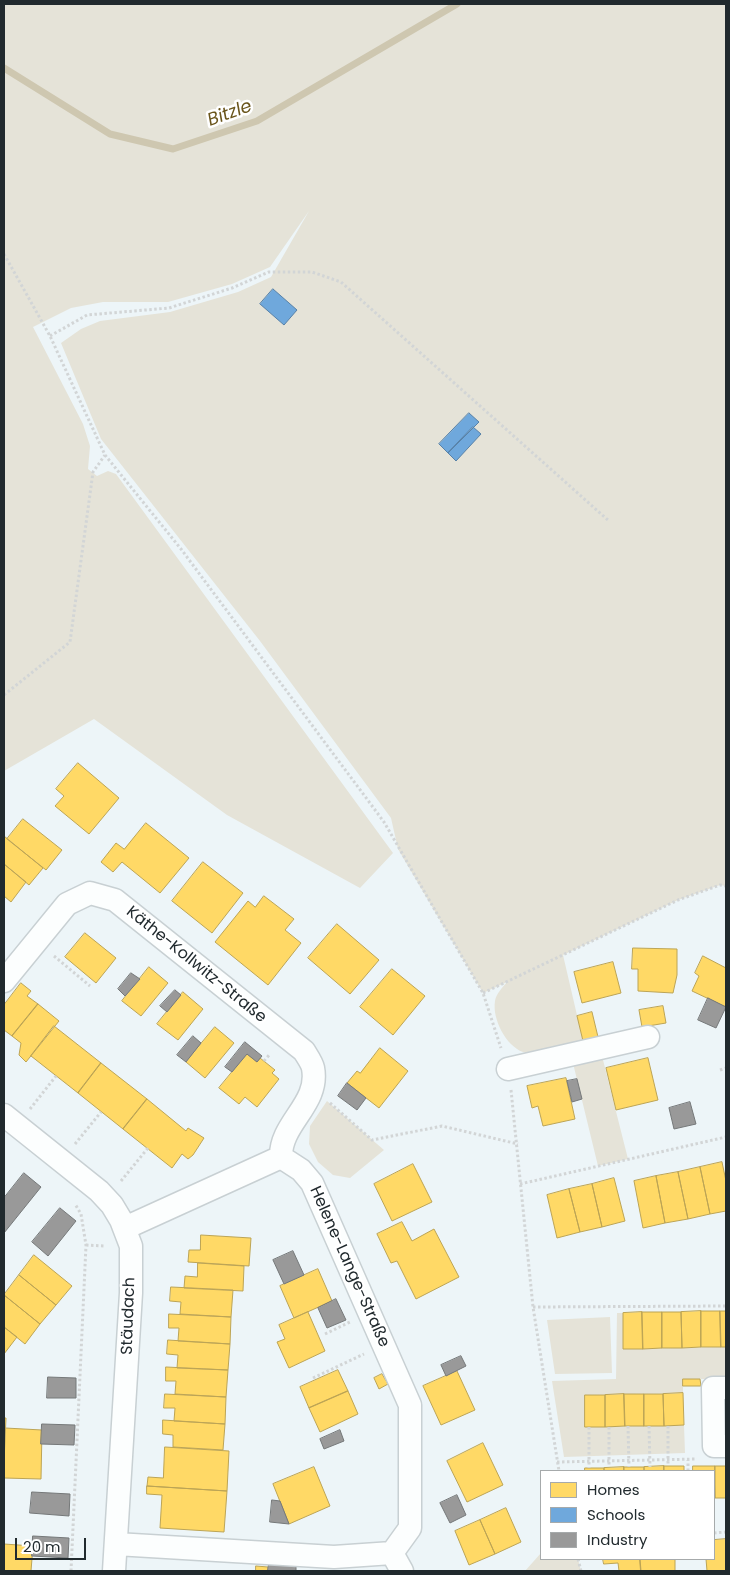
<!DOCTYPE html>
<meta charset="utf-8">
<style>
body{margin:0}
#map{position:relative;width:730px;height:1575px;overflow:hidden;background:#edf5f8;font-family:Poppins,sans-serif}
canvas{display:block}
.frame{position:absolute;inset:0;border:5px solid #212a2e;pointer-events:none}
.legend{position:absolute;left:540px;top:1470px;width:175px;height:90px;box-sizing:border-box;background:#fff;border:1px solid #a6aaab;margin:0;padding:6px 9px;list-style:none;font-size:15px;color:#212a2e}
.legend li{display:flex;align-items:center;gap:10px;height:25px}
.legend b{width:25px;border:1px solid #a6aaab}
.scale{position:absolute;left:15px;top:1538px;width:71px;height:22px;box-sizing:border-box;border:2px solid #212a2e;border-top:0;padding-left:6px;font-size:15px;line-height:18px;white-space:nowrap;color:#212a2e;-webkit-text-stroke:4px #fff;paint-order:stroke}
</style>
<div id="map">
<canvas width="730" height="1575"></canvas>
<div class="frame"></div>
<ul class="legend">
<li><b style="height:14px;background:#ffd966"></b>Homes</li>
<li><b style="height:14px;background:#6fa8dc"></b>Schools</li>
<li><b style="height:14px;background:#999"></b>Industry</li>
</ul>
<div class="scale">20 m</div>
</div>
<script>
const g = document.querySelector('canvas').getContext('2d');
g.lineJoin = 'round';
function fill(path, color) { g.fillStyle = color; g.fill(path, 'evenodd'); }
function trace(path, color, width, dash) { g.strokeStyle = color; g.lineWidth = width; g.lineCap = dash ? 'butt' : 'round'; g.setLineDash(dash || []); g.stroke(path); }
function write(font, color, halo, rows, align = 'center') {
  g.font = font + ' Poppins,sans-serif'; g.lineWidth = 5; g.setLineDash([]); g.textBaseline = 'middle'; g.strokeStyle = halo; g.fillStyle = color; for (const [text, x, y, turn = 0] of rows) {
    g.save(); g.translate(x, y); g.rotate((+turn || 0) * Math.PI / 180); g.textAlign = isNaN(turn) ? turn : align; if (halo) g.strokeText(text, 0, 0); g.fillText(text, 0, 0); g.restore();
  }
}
fill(new Path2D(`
 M4 4H726V886L720 885 678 900 563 955 583 1041C567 1045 540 1058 523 1052 506 1046 492 1019 495 1001 496 994 502 988 507 982L483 993 398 849 391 818 260 641 101 439 61 343 81 329 100 321 170 312 238 292 271 277 309 211 270 267 232 284 168 302H103L71 308 33 327 83 424 90 446 88 469 97 476 108 471 116 474 393 853 360 888 227 815 94 719 4 771Z
 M600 1048 628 1159 598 1166 571 1055Z
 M327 1101 384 1150 350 1178 333 1175 318 1162 309 1144 310 1126Z
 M617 1313H623L624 1349 726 1347V1379H683V1393L585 1395V1427L684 1425 685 1453 564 1457 552 1381 616 1379Z
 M610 1317 612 1373 555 1374 547 1320Z
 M541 1553V1559H578L581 1571H525Z`), '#e5e3d8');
const homes = new Path2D(`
 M78 763 119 798 89 834 55 806 64 796 56 789Z
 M23 819 62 850 46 870 7 839Z
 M146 823 189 858 160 893 122 862 113 872 101 862 116 843 124 849Z
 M4 836 43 868 29 885 4 864Z
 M203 862 243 893 212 933 172 901Z
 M4 864 26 882 11 902 4 896Z
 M264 896 294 919 285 930 301 943 268 985 215 942 248 901 255 907Z
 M337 924 379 960 350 994 308 958Z
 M85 933 116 958 96 983 65 957Z
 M633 948 677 949V975L673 993 638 991V969H632Z
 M703 956 726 968V1007L692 991 699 976 695 973Z
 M613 962 621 993 582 1003 574 972Z
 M149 967 168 983 141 1016 122 1001Z
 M392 969 425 996 393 1035 360 1007Z
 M21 983 31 991 27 996 38 1004 12 1036 4 1030V1005Z
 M183 992 203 1009 178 1040 157 1024Z
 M38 1004 59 1021 26 1062 19 1055 21 1043 12 1036Z
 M663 1006 666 1023 642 1027 639 1010Z
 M592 1012 598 1037 583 1041 577 1016Z
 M54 1026 101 1063 78 1093 31 1056Z
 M215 1027 234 1043 205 1078 186 1062Z
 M380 1048 408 1071 379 1108 347 1083 357 1071 360 1073Z
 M247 1054 257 1062 260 1058 275 1070 272 1073 279 1079 257 1107 245 1097 239 1104 219 1088Z
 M648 1058 658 1100 616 1110 606 1068Z
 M101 1063 147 1099 123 1129 78 1093Z
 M566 1078 575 1119 543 1126 538 1106 532 1108 527 1086Z
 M147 1099 186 1131 188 1128 204 1138 193 1155 188 1159 182 1154 172 1168 123 1129Z
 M722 1162 726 1181V1211L710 1214 700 1167Z
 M413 1164 432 1202 392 1221 374 1184Z
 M700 1167 710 1214 688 1219 678 1172Z
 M678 1172 688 1219 665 1223 656 1176Z
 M656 1176 665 1223 643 1228 634 1181Z
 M614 1178 625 1221 602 1227 592 1184Z
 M592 1184 602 1227 580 1232 569 1189Z
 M569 1189 580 1232 557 1238 547 1195Z
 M402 1222 412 1241 434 1229 459 1277 416 1299 397 1261 391 1263 377 1234Z
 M201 1235 251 1238 249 1266 188 1262 189 1250H200Z
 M34 1255 72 1286 56 1305 19 1275Z
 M198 1263 244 1266 243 1291 184 1288 185 1276 197 1277Z
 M318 1269 332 1301 294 1318 280 1286Z
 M19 1275 56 1305 40 1324 4 1295Z
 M171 1287 233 1290 231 1317 180 1314 181 1302 170 1301Z
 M4 1295 40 1324 25 1344 4 1327Z
 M701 1311H720L721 1347H701Z
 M701 1311V1347L682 1348 681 1312Z
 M720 1311H726V1347H721Z
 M308 1312 325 1351 289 1368 277 1342 285 1339 279 1325Z
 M642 1312H662V1348L643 1349Z
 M642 1312 643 1349H623V1313Z
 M662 1312H681L682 1348H662Z
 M169 1314 231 1317 230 1344 178 1341 179 1328H169Z
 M4 1327 17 1337 4 1354Z
 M168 1340 230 1344 228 1370 177 1368 178 1355 167 1354Z
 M166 1367 228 1370 226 1397 175 1394 176 1381H166Z
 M338 1370 348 1391 309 1408 300 1387Z
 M457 1371 475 1410 441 1425 423 1386Z
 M382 1374 388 1384 379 1389 374 1378Z
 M683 1379H700L701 1386H683Z
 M348 1391 358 1414 320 1432 309 1408Z
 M683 1393 684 1425 664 1426 663 1394Z
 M165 1394 226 1397 225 1424 174 1421 175 1408H164Z
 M624 1394H644V1426H625Z
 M624 1394 625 1426 605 1427V1395Z
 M644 1394H663L664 1426H644Z
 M585 1395H605V1427H585Z
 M4 1418H6L4 1462Z
 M163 1420 225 1424 223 1450 173 1447V1435L163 1434Z
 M5 1428 42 1430 41 1479 4 1478Z
 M483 1443 503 1485 467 1502 447 1461Z
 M165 1447 229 1451 227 1491 147 1486 148 1477 163 1478Z
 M664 1466H684V1471H664Z
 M664 1466V1471H644V1467Z
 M693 1466H715V1498L714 1471H693Z
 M715 1466H726V1498H715Z
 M314 1467 330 1506 289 1524 273 1484Z
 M624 1467H644V1471H624Z
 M624 1467V1471H604V1468Z
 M585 1468H604V1471H585Z
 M147 1486 227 1491 224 1532 160 1528 162 1495 147 1494Z
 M506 1508 521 1542 495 1554 480 1520Z
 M480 1520 495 1554 469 1565 455 1531Z
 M726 1539V1571H707L706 1559H714V1540Z
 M4 1544 33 1546 31 1571H4Z
 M603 1559H640L641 1571H619L618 1563 604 1564Z
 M640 1559H675V1571H641Z
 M256 1566 268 1567V1571H256Z`);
fill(homes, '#ffd966');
trace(homes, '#bca455', 1);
const schools = new Path2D(`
 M273 289 297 310 284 325 260 304Z
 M469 413 479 422 448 453 439 444Z
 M473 427 481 434 456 461 448 453Z`);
fill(schools, '#6fa8dc');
trace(schools, '#5882a8', 1);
const industry = new Path2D(`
 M131 973 140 979 125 996 118 989Z
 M175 990 181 995 167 1012 160 1006Z
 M708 998 726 1007 716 1028 698 1020Z
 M193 1036 201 1043 186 1062 177 1055Z
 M245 1042 262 1056 257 1062 247 1054 232 1072 225 1067Z
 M577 1079 582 1099 572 1102 567 1081Z
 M347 1083 366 1098 357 1110 338 1096Z
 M690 1102 696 1124 674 1129 669 1108Z
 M24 1173 41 1187 4 1233V1198Z
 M60 1208 76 1221 48 1256 32 1242Z
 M293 1251 304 1275 284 1284 273 1260Z
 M336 1299 346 1320 327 1328 318 1308Z
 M461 1356 466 1366 446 1376 441 1365Z
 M48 1377 76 1378V1398H47Z
 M42 1424 75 1425 74 1445 41 1444Z
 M340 1430 344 1441 324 1449 320 1439Z
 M32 1492 70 1494 69 1516 30 1513Z
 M457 1495 466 1515 450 1523 440 1503Z
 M272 1500 280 1501 289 1524 270 1522Z
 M33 1536 69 1538 68 1558 32 1556Z
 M269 1564 296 1565V1571H268Z`);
fill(industry, '#999');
trace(industry, '#757879', 1);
trace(new Path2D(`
 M4 68 110 134 173 149 257 121 457 4`), '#cec7b0', 7);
const street = new Path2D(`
 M4 981 67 904 90 893 115 900 304 1051C307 1056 312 1063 313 1068 320 1104 280 1123 281 1157
 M508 1069 648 1037
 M4 1115 99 1191 112 1205 121 1220 131 1246V1293L114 1571
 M125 1228 281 1157 301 1170 312 1183 410 1405V1528L392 1553
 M726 1388H713L714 1446H726
 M116 1544 334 1557 392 1553 402 1571`);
trace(street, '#c8d0d3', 25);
trace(new Path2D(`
 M4 254 50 336 105 455 181 549 384 822 483 993 501 1048
 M50 336 87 315 169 308 232 288 269 272H312L341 282 609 521
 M4 695 70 642 93 472 105 455
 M54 956 90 986
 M483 993 678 900 720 885 726 886
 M264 1061 270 1054
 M720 1070 726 1068
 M511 1090 533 1307 559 1471
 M330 1103 372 1140 442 1126 518 1144
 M30 1109 56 1076
 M75 1144 101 1112
 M121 1181 148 1148
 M520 1184 726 1137
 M86 1245 105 1246
 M533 1307 726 1306
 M325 1334 350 1322
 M313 1378 364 1354
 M4 1403H5
 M628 1426 629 1467
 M649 1426 650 1467
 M668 1426V1466
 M589 1427V1468
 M609 1427V1467
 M557 1462 697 1459
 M688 1471V1460
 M714 1533 726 1532
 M578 1559 581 1571
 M71 1571 86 1245 81 1214 75 1204`), '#d2d5d6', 3, [2.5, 2.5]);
trace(street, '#fcfefe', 22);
write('16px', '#212a2e', '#fff', [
 ["Käthe-Kollwitz-Straße",196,965,39],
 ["Helene-Lange-Straße",349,1267,66],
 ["Stäudach",129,1316,-88]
]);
write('italic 18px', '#6a551b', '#fff', [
 ["Bitzle",230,114,-20]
]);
</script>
